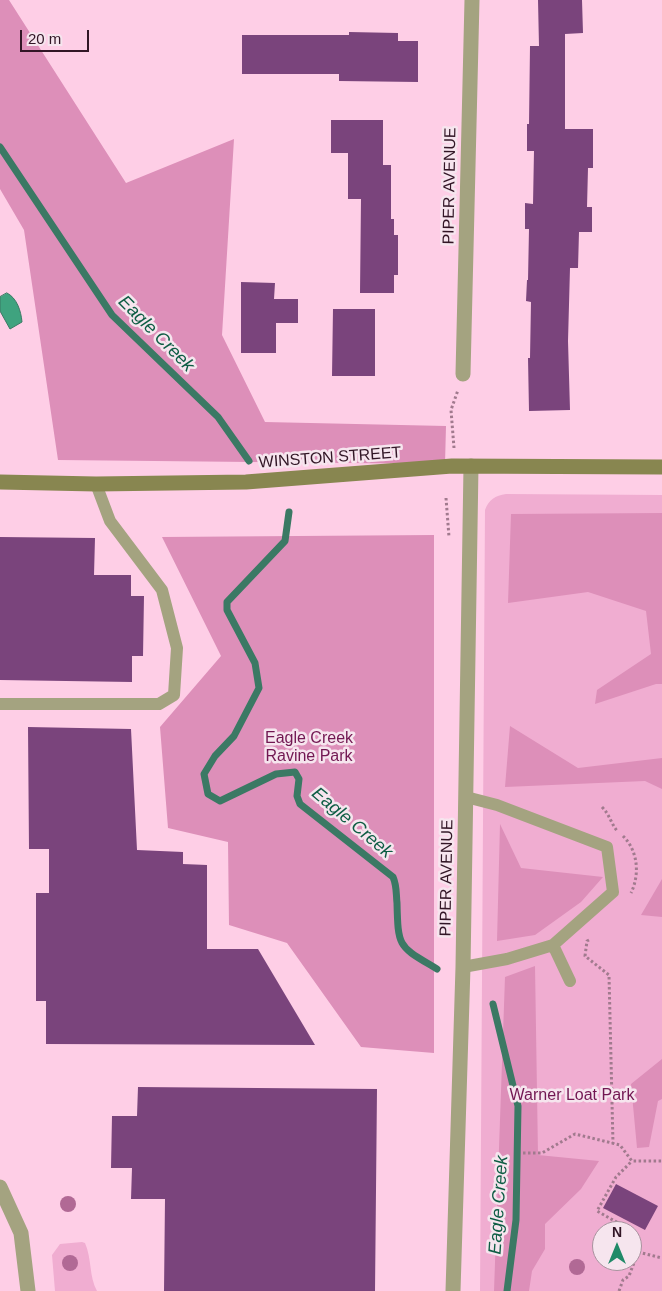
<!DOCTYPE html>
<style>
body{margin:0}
#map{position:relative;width:662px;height:1291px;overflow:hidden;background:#fecee6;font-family:Helvetica,sans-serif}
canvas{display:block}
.north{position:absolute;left:592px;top:1221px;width:50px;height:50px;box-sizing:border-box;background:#f6e5ee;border:1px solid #a8929e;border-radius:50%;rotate:0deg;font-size:14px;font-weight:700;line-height:20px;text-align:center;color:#321626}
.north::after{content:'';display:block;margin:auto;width:18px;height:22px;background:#208a68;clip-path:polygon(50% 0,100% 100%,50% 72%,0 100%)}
.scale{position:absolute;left:20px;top:30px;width:69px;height:22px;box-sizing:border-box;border:2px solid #321626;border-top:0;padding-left:6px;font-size:15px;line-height:18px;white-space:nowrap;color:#321626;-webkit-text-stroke:4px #f6e5ee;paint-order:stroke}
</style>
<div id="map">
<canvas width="662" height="1291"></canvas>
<div class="north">N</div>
<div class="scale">20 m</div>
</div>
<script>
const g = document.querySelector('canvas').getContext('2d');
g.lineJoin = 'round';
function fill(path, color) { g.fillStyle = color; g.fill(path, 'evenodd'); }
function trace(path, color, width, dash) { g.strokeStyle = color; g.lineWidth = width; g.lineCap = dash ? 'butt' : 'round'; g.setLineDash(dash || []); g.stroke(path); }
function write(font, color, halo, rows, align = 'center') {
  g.font = font + ' Helvetica,sans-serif'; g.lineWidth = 5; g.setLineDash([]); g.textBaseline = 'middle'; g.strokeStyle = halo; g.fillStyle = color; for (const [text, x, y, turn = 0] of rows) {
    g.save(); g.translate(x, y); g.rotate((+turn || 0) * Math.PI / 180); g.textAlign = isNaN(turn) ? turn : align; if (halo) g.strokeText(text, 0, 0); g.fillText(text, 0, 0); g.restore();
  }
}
fill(new Path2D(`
 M506 494 662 495V1291H480L485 510C489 499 495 496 506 494ZM602 1231H632V1261H602Z
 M82 1242 85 1243C92 1259 89 1277 97 1291H55L52 1255 60 1244Z`), '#f0add1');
fill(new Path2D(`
 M0 0H9L126 183 234 139 222 335 265 422 446 426 445 464 58 460 24 230 0 189Z
 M662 513V684H656L595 704 597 690 651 654 646 611 588 592 508 603 511 514Z
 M434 535V1053L361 1047 287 943 229 925 228 842 168 828 160 727 221 656 162 537Z
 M510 726 578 768 662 758V789L645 781 505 787Z
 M500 824 521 868 603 877 581 902 535 935 497 941Z
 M662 879V917L641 915Z
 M535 966 538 1155 599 1161 581 1189 545 1224V1249L532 1271 529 1291H494L505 977Z
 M662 1059V1099L658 1101 649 1147 637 1148 631 1084Z`), '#dd8fb9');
const water = new Path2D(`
 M7 293C17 298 21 311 22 322L10 329 0 311V297Z`);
fill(water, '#3fa37f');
trace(water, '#3b7964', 1);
trace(new Path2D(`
 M0 147 112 315 218 417 249 461
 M289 512 285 541 227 602V610L255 663 259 688 234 736 215 756 204 774 208 794 220 801 276 774 295 772 299 779 297 796 300 804 393 877C397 886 396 894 397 903 398 949 399 946 437 969
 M493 1004 518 1106 516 1220 507 1291`), '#3b7964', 7);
fill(new Path2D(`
 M538 0H582L583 33 565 34V129H593V168H588L587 207H592V232H579L578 268H570L568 341 570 410 529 411 528 358H530L531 302 526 301 527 280H528L529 229H525V203L533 204 534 151H527V124H529L530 46H539Z
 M349 32 398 33V41H418V82L339 81V74H242V35H349Z
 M331 120H383V165H391V219H394V235H398V275H394V293H360L361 199H348V153H331Z
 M241 282 275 283 274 299H298V323H276V353H241Z
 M333 309H375V376H332Z
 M0 537 95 538 94 575H131V596H144L143 656H132V682L0 680Z
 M28 727 131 729 137 850 183 852V864L207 865V949H258L315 1045 46 1044V1001H36V893H49V849H29Z
 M138 1087 377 1089 375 1291H164L165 1199H131L132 1168H111L112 1116H137Z
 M616 1184 658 1206 645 1230 603 1208Z`), '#7a447c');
trace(new Path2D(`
 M454 448 451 410 458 390
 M446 498 449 537
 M602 807C610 815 611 824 618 832
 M623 836C638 851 640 874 631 893
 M589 940 587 941 585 956 609 975 613 1144
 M523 1153H542L575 1134 620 1145 632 1161H662
 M629 1231 627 1228 597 1211 616 1177 632 1161
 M638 1252 662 1258
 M619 1291 623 1280 629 1276 638 1252 632 1238`), '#a17a8e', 3, [2.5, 2.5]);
trace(new Path2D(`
 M0 704H159L174 695 177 648 162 590 110 521 96 484
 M553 945 570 981
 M463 967 507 959 553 945 613 892 607 847 497 805 466 797`), '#a4a380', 12);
trace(new Path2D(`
 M463 374 472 0
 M0 1187 21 1233 28 1291
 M453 1291 463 967 471 466`), '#a4a380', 15);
trace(new Path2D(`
 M0 482 96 484 246 482 452 466 662 467`), '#888650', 15);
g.fillStyle = '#b16995';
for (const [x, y] of [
 [68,1204],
 [70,1263],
 [577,1267]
]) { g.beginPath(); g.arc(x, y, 8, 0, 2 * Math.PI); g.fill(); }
write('16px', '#321626', '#f6e5ee', [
 ["PIPER AVENUE",450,186,-89],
 ["WINSTON STREET",330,458,-4],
 ["PIPER AVENUE",447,878,-89]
]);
write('16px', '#721752', '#f6e5ee', [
 ["Eagle Creek",309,739],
 ["Ravine Park",309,757],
 ["Warner Loat Park",572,1096]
]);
write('italic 18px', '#0e5d44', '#f6e5ee', [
 ["Eagle Creek",156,334,45],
 ["Eagle Creek",352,823,40],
 ["Eagle Creek",499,1205,-86]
]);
</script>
